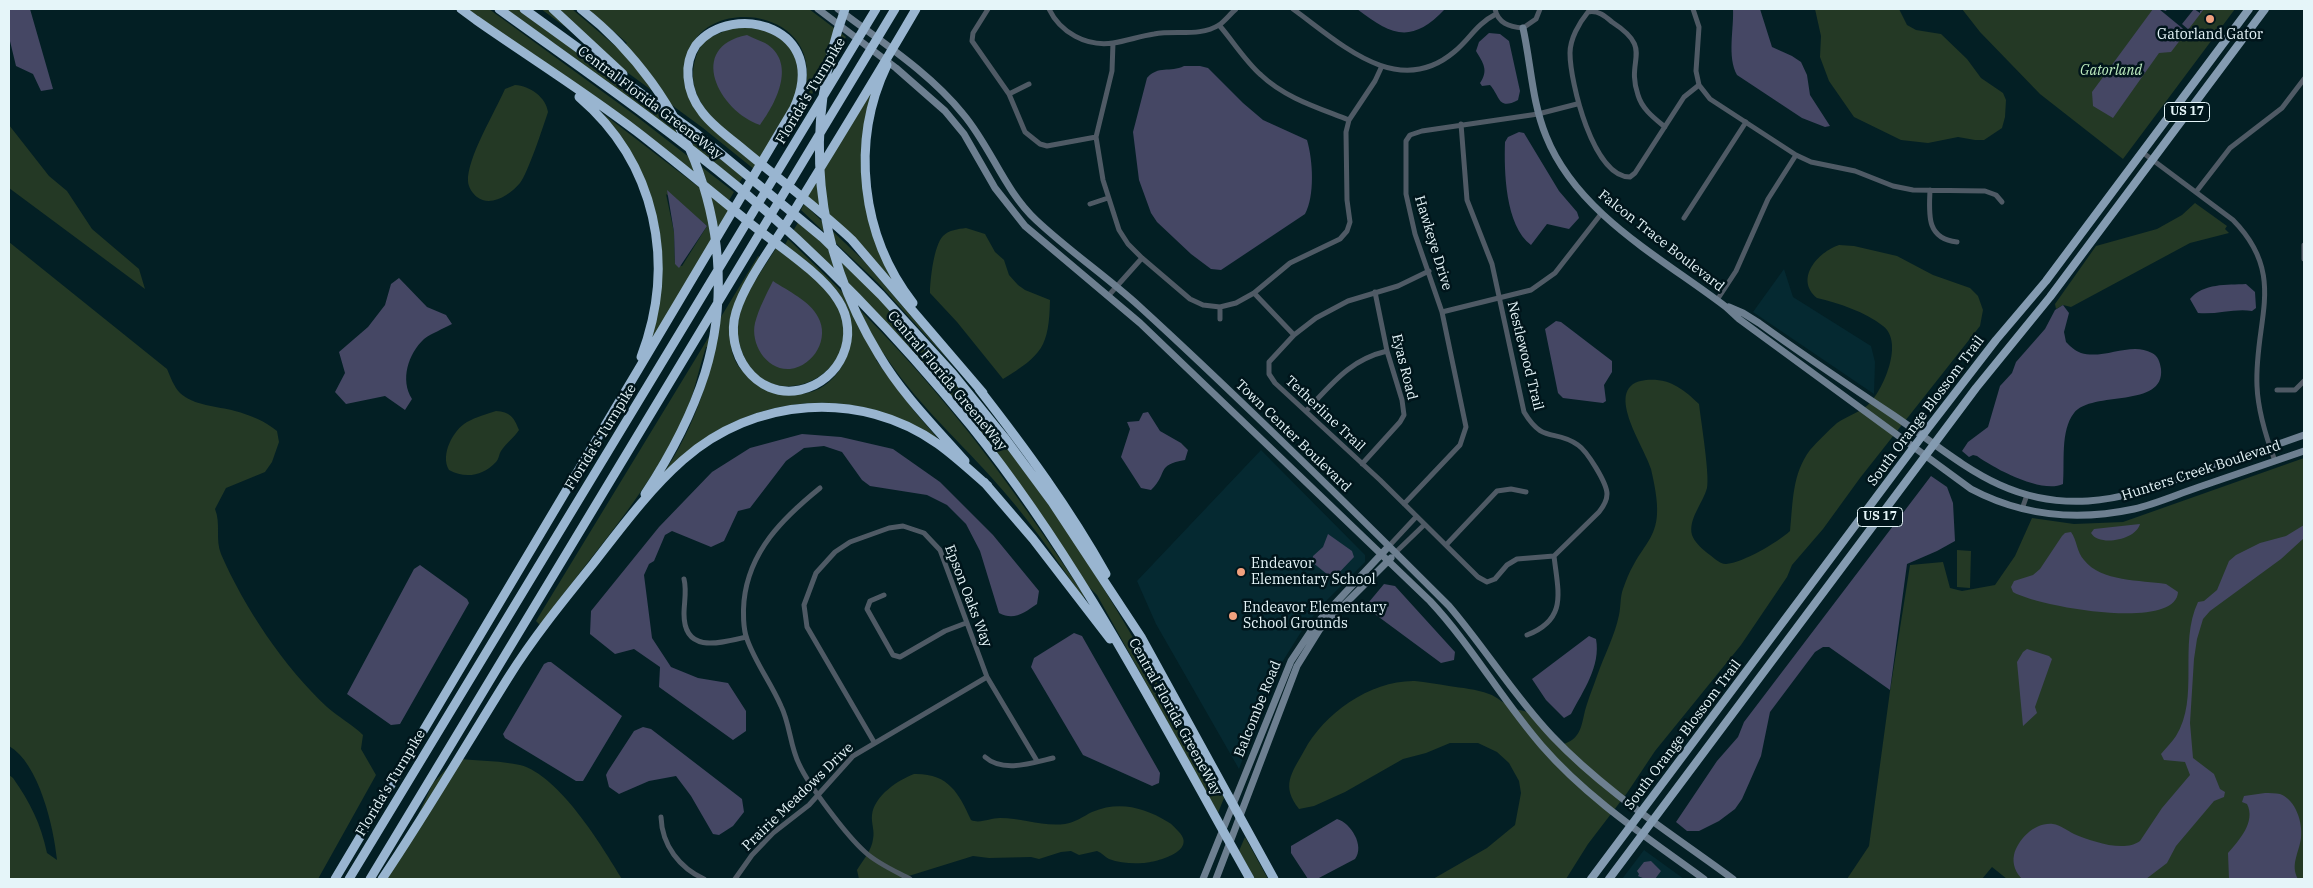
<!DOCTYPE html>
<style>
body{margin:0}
#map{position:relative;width:2313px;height:888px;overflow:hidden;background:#031f24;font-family:"IBM Plex Serif",serif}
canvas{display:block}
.frame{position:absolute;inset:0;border:10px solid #e5f5f9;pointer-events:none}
</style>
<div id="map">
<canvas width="2313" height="888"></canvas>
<div class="frame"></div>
</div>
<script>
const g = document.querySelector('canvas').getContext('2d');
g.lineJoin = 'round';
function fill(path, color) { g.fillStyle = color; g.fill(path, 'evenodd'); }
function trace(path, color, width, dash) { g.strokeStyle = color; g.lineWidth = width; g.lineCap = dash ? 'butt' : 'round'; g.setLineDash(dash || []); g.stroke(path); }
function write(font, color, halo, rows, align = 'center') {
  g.font = font + ' "IBM Plex Serif",serif'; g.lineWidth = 5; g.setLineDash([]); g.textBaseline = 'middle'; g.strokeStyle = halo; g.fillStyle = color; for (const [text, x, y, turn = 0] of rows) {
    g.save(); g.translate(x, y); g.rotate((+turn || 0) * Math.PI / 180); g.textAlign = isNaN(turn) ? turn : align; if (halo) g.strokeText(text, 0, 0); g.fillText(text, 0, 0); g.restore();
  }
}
fill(new Path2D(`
 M1784 269 1793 297 1871 346 1875 362 1874 394 1753 312Z
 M1261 450 1365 555V562L1320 607 1301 632 1281 664 1265 699 1239 769 1156 624 1137 581Z
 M1644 850 1684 879H1622Z`), '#052931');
fill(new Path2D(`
 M466 9H489L636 116 734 192 728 202Z
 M505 9H526L745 174 739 183Z
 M541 9H572L620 50 627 43 588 9H809L846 37 786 138 783 135C794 116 807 95 807 72 806 11 718 0 693 43 688 54 688 80 687 93L757 166 755 170 703 128Z
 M1815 9H1899L1907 25 1916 30 1941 34 1967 59 1981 78 2003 93 2006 100 2005 117 2002 128 1984 140H1975L1958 137 1928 143 1901 140 1854 117 1829 81 1820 57 1821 36Z
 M1962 9H2235L2123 159 2040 94 1980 32Z
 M750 20 792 46 800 73 794 100 761 160C722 127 670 96 704 40Z
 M876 80 862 149 863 185 873 235 893 282 806 198Z
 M515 85C530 86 546 97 548 112 543 127 528 173 520 183 511 194 491 208 477 197 473 194 468 187 468 181 467 158 495 112 505 89Z
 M597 109 730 211 649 344C678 256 659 177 597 109ZM666 194 707 226 682 266 675 264 674 232Z
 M9 125 49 176 67 191 92 229 139 269 145 289 9 188Z
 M2195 203 2227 226 2225 229 2229 233 2190 243 2071 307 2063 305 2056 309 2055 304 2096 246 2157 229 2182 215Z
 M804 204 864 261 957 370 878 283 801 210Z
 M799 221C843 263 889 306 929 352 1007 441 1076 538 1135 641L1134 643 1224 798 1218 813 1097 595 1088 586 1043 517 989 443 793 231Z
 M966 228 985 234 995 252 1004 260 1009 275 1018 285 1025 290 1050 300C1049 347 1042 355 1003 379L957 322 930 293C930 280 934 245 943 236 949 230 958 229 966 228Z
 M788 239C838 287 888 336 933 389 989 454 1038 525 1085 597L1083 598C1054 556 1026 515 991 477 954 436 914 400 884 354L876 360 915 412 940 441C923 432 905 421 886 414 821 390 742 406 689 450 678 459 669 470 659 480 687 440 704 397 715 350L706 347C698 371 694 396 683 420 647 495 589 558 540 625L536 621 758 256 762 259C756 269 747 280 742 292 738 302 730 333 731 344 731 352 736 366 743 371 748 376 757 378 764 381 773 385 786 394 795 394 841 396 865 336 843 300 830 279 804 263 784 247Z
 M9 242 167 369C170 376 174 387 180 393 194 406 217 406 235 411 250 415 265 421 277 431L279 442 272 462 265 472 226 488 215 509C221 523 215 540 221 554 244 607 284 667 327 707 338 717 352 724 363 735L361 749 376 775 318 879H9V775L13 778C30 802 41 824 47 853L57 860C54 828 39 763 9 746Z
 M1839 245 1854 246 1897 256 1933 275 1970 288 1978 296 1983 310 1980 326 1860 478 1823 529 1792 565 1787 577 1741 645 1655 751 1627 793 1588 844 1566 879H1433L1487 848 1515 825 1521 793 1519 781 1509 763 1497 752 1478 743H1450L1426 753 1403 759 1345 792 1314 806 1299 809C1281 786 1291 774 1304 751 1324 713 1371 680 1415 681 1426 682 1437 684 1449 686 1462 688 1476 689 1489 694 1498 697 1504 704 1512 708 1517 710 1522 710 1527 712 1541 720 1549 736 1564 744 1584 737 1581 721 1587 704 1590 694 1594 685 1597 676 1604 656 1615 635 1619 615 1621 606 1620 597 1623 589 1626 581 1629 572 1634 564 1644 546 1656 536 1657 514 1658 501 1654 482 1651 469 1645 447 1600 385 1646 380 1670 378 1683 389 1699 404 1701 421 1710 476 1707 488 1703 503 1688 519 1692 535 1694 541 1701 548 1706 552 1712 556 1719 564 1726 564 1743 563 1778 542 1790 531 1793 502 1792 474 1810 450 1818 441 1828 431 1837 423 1847 416 1861 412 1870 403 1884 388 1904 342 1883 326 1866 312 1838 303 1817 298 1794 279 1818 252 1839 245Z
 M776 248C797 266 830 284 840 311 865 378 766 419 742 352 738 341 736 330 739 318 744 293 763 270 776 248Z
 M496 411C510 412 514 417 519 430 514 438 506 443 501 451 499 454 499 459 496 462 483 476 465 479 449 470 440 455 453 430 467 422 476 417 487 414 496 411Z
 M2304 458V879H2007L1992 867 1982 879H1847L1869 846 1890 691 1910 565 1943 562 1950 588 1962 591 1995 585 2015 556 2032 518 2074 524 2123 522Z
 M1957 550 1971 551 1970 588 1957 587Z
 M462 759C481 761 502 761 520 765 559 775 602 846 622 879H384L396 862 433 783 454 761Z
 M914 774C948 773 959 793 971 820 980 824 990 818 1000 818 1022 818 1043 827 1065 824 1074 823 1084 816 1092 812 1119 801 1143 807 1168 822 1172 824 1175 828 1179 832 1197 851 1158 862 1143 863 1133 864 1119 863 1109 859 1105 857 1102 853 1097 851L1079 855 1071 851 1061 852 1039 859 1031 857 989 858 973 856 899 879H859L857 870C863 860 872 850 873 839 875 831 871 823 872 815 874 796 898 780 914 774Z
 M1245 837 1268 879H1255L1239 851Z`), '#243925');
fill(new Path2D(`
 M9 9H30L53 89 41 91 33 74 16 66 9 37Z
 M1357 9H1445C1411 45 1391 35 1357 9Z
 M1733 9H1760L1772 47 1792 56 1801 62 1807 75 1810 95 1830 126 1825 127 1802 118 1737 75C1727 57 1734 29 1733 9Z
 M2153 9H2204L2171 52 2159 53 2113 118 2093 106 2092 92Z
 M1489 33 1500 34 1509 41 1520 91 1518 100C1498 111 1500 96 1490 85L1482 86 1480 83C1489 70 1483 63 1476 51L1479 42Z
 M747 35C752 38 759 40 765 43 797 62 777 102 760 125 719 111 686 47 747 35Z
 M1184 66H1200L1208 68 1243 103 1263 120 1307 140C1313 160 1315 196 1305 214L1221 270 1211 269 1191 254 1157 222 1151 213 1139 180 1133 132 1147 78C1158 65 1170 73 1184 66Z
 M1519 132 1524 133 1559 191 1577 212 1579 218 1569 229 1547 224 1531 245C1505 226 1504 170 1505 142L1508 137Z
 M667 190 707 226 679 268 675 264 674 232Z
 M399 278 427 307 446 315 452 324C443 329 432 333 424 339 408 354 400 380 412 399L405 410 385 396 346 404 335 392 345 373 339 352 368 327 385 305 391 284Z
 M773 281C788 291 810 301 818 317 830 338 814 366 790 369 767 371 750 344 755 323 759 308 766 295 773 281Z
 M2246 284 2255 292 2256 308 2252 311C2235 308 2216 315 2198 313L2190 299C2203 283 2227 285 2246 284Z
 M2063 305 2069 313 2064 332 2066 342C2070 346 2075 351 2081 353 2104 360 2131 341 2152 353 2158 356 2160 362 2161 369 2165 409 2092 390 2074 413 2060 431 2065 463 2063 484 2042 494 1995 469 1977 456L1973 455 1969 457 1962 451 1968 442 1988 427 2000 386 2012 373 2016 362 2045 329 2055 310Z
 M1556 321 1561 322 1612 361V372L1604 385 1606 401 1603 403 1563 398 1558 393 1545 329Z
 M1148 412 1160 431 1181 443 1188 450 1185 460C1155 465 1169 473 1151 490L1141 488 1121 457 1130 429 1127 422 1139 421 1143 413Z
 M802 434 841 437 893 449 940 482 993 535 1039 591 1037 604C1024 613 1014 621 999 613L980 551 966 524 947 505 927 495 870 486 862 480 842 452 824 446 804 448 786 461 750 508 738 511 724 541 711 547 672 531 665 535 654 561 649 564 644 575 652 638 671 667 698 678 728 683 746 711V731L733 740 659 687 660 667 634 649 615 654 590 634 591 611 659 527 712 472 750 448Z
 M1931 476 1947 487 1953 503 1955 541 1937 551 1907 564 1890 690 1829 647H1823L1815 652 1770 712 1761 756 1742 799 1735 809 1719 821 1699 831H1687L1676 822 1717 761 1738 737 1744 722Z
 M2140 524C2136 540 2099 547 2091 533L2094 529Z
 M2304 525V538L2281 559 2210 611 2203 619 2197 639 2194 659 2190 723 2193 758 2214 774 2220 789 2225 792 2224 797 2214 801 2176 846 2167 863 2146 879H2022C2016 873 2012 864 2014 855 2018 839 2035 822 2053 824 2060 825 2068 831 2074 834 2091 841 2124 853 2140 841L2162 808 2190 775 2185 762 2164 760 2161 754C2166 748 2172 742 2176 736 2200 698 2178 644 2198 602L2204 601 2217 590 2229 561 2236 555 2260 543 2286 536Z
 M2071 532C2077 540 2077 553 2084 560 2101 582 2141 580 2166 584L2178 592C2176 632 2036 606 2013 592L2011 587 2014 581 2033 575 2040 569 2062 536 2065 533Z
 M1328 534 1352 551 1354 557 1333 579 1312 562 1313 556 1323 547Z
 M420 565 467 599 469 603 400 724 391 725 347 694 414 569Z
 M1384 584 1395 586 1455 652 1454 660 1441 663 1368 609 1369 602Z
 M1074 633 1082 636 1160 773 1159 783 1152 786 1083 755 1031 667 1034 658Z
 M1589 636 1596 639C1601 666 1583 691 1571 714L1564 718 1546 700 1532 679Z
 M2027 649 2049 656 2052 659 2035 707 2037 713 2023 726 2017 662 2023 652Z
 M548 662H551L622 716 583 781H576L505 738 503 734 544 664Z
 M643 727 651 729 742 799 744 812 733 826 719 835 713 834 691 796 676 776 649 781 619 794 609 787 606 775 608 771 634 731Z
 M2265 793C2269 793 2276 793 2280 794 2296 800 2303 823 2301 838 2299 853 2290 865 2298 879H2229L2228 853C2239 840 2256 822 2247 804L2242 802 2244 796Z
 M1337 819C1351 823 1365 846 1355 859L1317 879H1308L1291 853V846Z
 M1651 861 1661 871 1655 879H1645L1638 876 1639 874 1637 871 1644 862Z`), '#454764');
fill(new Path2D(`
 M2159 9 2166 11 2167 9H2205L2200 11V13L2194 9 2182 24 2189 30 2187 32Z`), '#031f24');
trace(new Path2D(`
 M988 9 973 33 972 41 1009 94 1025 132 1040 144 1047 146 1096 137
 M1049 9C1060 32 1086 47 1113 43 1127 41 1140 36 1154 34 1176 30 1200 37 1219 25 1225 21 1230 14 1236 9
 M1293 9C1339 42 1397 100 1454 52 1471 38 1475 25 1496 14
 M1495 9C1498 23 1509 27 1523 28L1536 19 1540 9
 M1693 9 1699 27 1696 71 1699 85 1710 99 1796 155 1811 162 1855 171 1893 186 1913 190 1985 191 1996 195 2002 202
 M1219 25C1233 41 1245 61 1261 75 1285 98 1319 108 1349 120
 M1113 43 1112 71 1096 137 1103 180 1119 230 1128 244 1142 258 1190 299 1203 305 1220 307 1236 303 1254 293 1290 263 1340 239 1347 231 1350 222 1347 200 1346 132 1349 120 1375 81 1381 68
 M1009 94 1029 84
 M1665 127C1654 118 1642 109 1638 95 1625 58 1655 50 1612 22 1605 16 1598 10 1588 12 1579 23 1570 39 1570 53 1570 82 1593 177 1630 177L1635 173 1684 97 1699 85
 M2142 152 2233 220C2288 276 2254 320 2257 386 2258 412 2266 437 2275 461
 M1930 190C1929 214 1926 239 1957 242
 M2196 192 2230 148 2282 108 2304 79
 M1090 204 1108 198
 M1684 218 1746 122
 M2304 245V259
 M1429 271 1398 286 1348 301 1316 318 1294 335 1269 362V374L1275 383 1380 480 1478 577 1487 582 1495 579 1507 565 1517 559 1554 556 1599 512C1603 507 1607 501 1607 494 1607 483 1587 451 1578 445 1554 428 1544 445 1524 412L1492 264 1467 200 1461 124
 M1254 293 1294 335
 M1109 295 1142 258
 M1717 300 1736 271 1768 199 1796 155
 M1220 307V319
 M1442 312 1531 290 1555 273 1601 214
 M2277 390H2295L2304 381
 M1306 411C1332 384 1349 360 1387 351
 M1362 464 1400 422 1404 415 1402 400 1387 351 1375 292
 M820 488C783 518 749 551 744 601 743 611 743 629 747 639 755 662 771 683 781 706 790 724 790 746 799 764 809 786 847 836 865 852 878 864 895 871 910 879
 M1404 504 1460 445 1466 427 1442 312 1415 234 1406 194V141L1410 135 1422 131 1538 114 1577 104
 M2022 509 2027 495
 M1446 545 1497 491 1511 489 1526 492
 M1389 546 1416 517
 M1396 552 1424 525
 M684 579C687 591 684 602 684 614 684 654 720 643 746 637
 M884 595 870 601 867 609 893 655 900 657 945 631 966 623
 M1527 635C1568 619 1558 592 1554 556
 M874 742 807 627 804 605 816 573 835 552 850 542 889 528 903 526 924 533 940 550 987 677 1037 761
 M985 757C1003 773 1032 763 1053 758
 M661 817C662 846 680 868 704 879
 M735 879 752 855 773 833 809 805 853 756 987 677`), '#4f5a65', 5);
trace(new Path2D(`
 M818 9 896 68 945 111 964 134 995 188 1025 226 1140 323 1430 601C1472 646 1502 700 1542 746 1588 799 1648 838 1704 879
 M838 9C880 41 929 72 963 114 991 147 1004 190 1036 220 1069 251 1106 276 1139 306 1245 403 1347 504 1449 606 1485 648 1514 696 1552 736 1605 792 1672 834 1733 879
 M1523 28C1531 64 1532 102 1546 136 1577 214 1662 258 1726 307L1739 319 1971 489C2022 516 2078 521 2134 509 2156 504 2178 494 2199 487 2234 475 2269 463 2304 451
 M1729 307 1743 313 1759 323C1803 355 1848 385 1893 415 1958 459 2003 506 2088 501 2122 499 2155 487 2186 476 2226 462 2265 449 2304 435
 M1203 879 1291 661 1315 625 1389 546
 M1216 879 1297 666 1320 629 1391 558`), '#6d7f90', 7);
trace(new Path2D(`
 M1591 879 1922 436 1996 340 2046 281 2249 9
 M1609 879 1976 388 2050 297 2265 9`), '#849bb1', 8);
trace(new Path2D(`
 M461 9 480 23
 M499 9C579 67 662 124 738 187 823 258 901 340 971 426 1083 565 1163 725 1250 879
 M524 9 697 134 823 238 881 295 953 374 1004 437 1052 502 1141 637 1274 879
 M553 9 623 74
 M581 9C689 93 746 239 705 373 691 417 670 456 645 494
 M845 9C802 127 813 247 879 355 902 394 935 427 965 461
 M476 20C529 57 585 92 636 131 675 161 713 193 751 224 777 245 821 273 838 300 861 335 841 381 800 390 755 399 724 352 736 312 745 282 774 244 791 216 833 147 876 78 916 9
 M887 65C850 142 861 236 913 303
 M579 97C656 163 677 263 641 357
 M979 389C1025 448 1069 508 1106 574
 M984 482 1033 539 1110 639
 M335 879 794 108C831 28 733 0 696 45 690 54 687 66 688 77 689 90 694 102 702 112 713 127 730 138 744 150 780 180 818 208 852 240L983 393
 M349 879 876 9
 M370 879 895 9
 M382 879C426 814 466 745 508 678 533 638 563 601 593 564 621 528 649 490 683 460 754 397 860 389 938 444 956 457 972 472 988 486`), '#99b5d0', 9);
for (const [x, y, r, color] of [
 [2210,19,5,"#f2a17e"],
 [1241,572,5,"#f2a17e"],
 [1233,616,5,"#f2a17e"]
]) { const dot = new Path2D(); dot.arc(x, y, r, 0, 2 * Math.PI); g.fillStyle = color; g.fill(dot); trace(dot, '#00151b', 2); }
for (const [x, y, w] of [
 [2187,112,45],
 [1880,517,45]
]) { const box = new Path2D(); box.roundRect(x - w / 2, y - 9.5, w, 19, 4); g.fillStyle = '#00151b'; g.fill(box); trace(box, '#e5f5f9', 1); }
write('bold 12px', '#e5f5f9', null, [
 ["US 17",2187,112],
 ["US 17",1880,517]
]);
write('14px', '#e5f5f9', '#00151b', [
 ["Gatorland Gator",2210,35,"center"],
 ["Endeavor",1251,564],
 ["Elementary School",1251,580],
 ["Endeavor Elementary",1243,608],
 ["School Grounds",1243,624]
], 'left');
write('italic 14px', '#bfefc1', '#00151b', [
 ["Gatorland",2111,71]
]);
write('14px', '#e5f5f9', '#00151b', [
 ["Florida's Turnpike",811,91,-59],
 ["Central Florida GreeneWay",650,103,37],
 ["Falcon Trace Boulevard",1661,241,38],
 ["Hawkeye Drive",1433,243,73],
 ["Nestlewood Trail",1525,356,76],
 ["Eyas Road",1404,367,76],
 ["Central Florida GreeneWay",947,381,50],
 ["South Orange Blossom Trail",1926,411,-53],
 ["Tetherline Trail",1325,414,43],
 ["Town Center Boulevard",1293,436,44],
 ["Florida's Turnpike",601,437,-58],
 ["Hunters Creek Boulevard",2201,471,-18],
 ["Epson Oaks Way",968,596,69],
 ["Balcombe Road",1258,709,-68],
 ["Central Florida GreeneWay",1175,717,61],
 ["South Orange Blossom Trail",1683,735,-53],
 ["Florida's Turnpike",391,783,-59],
 ["Prairie Meadows Drive",798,797,-44]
]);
</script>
